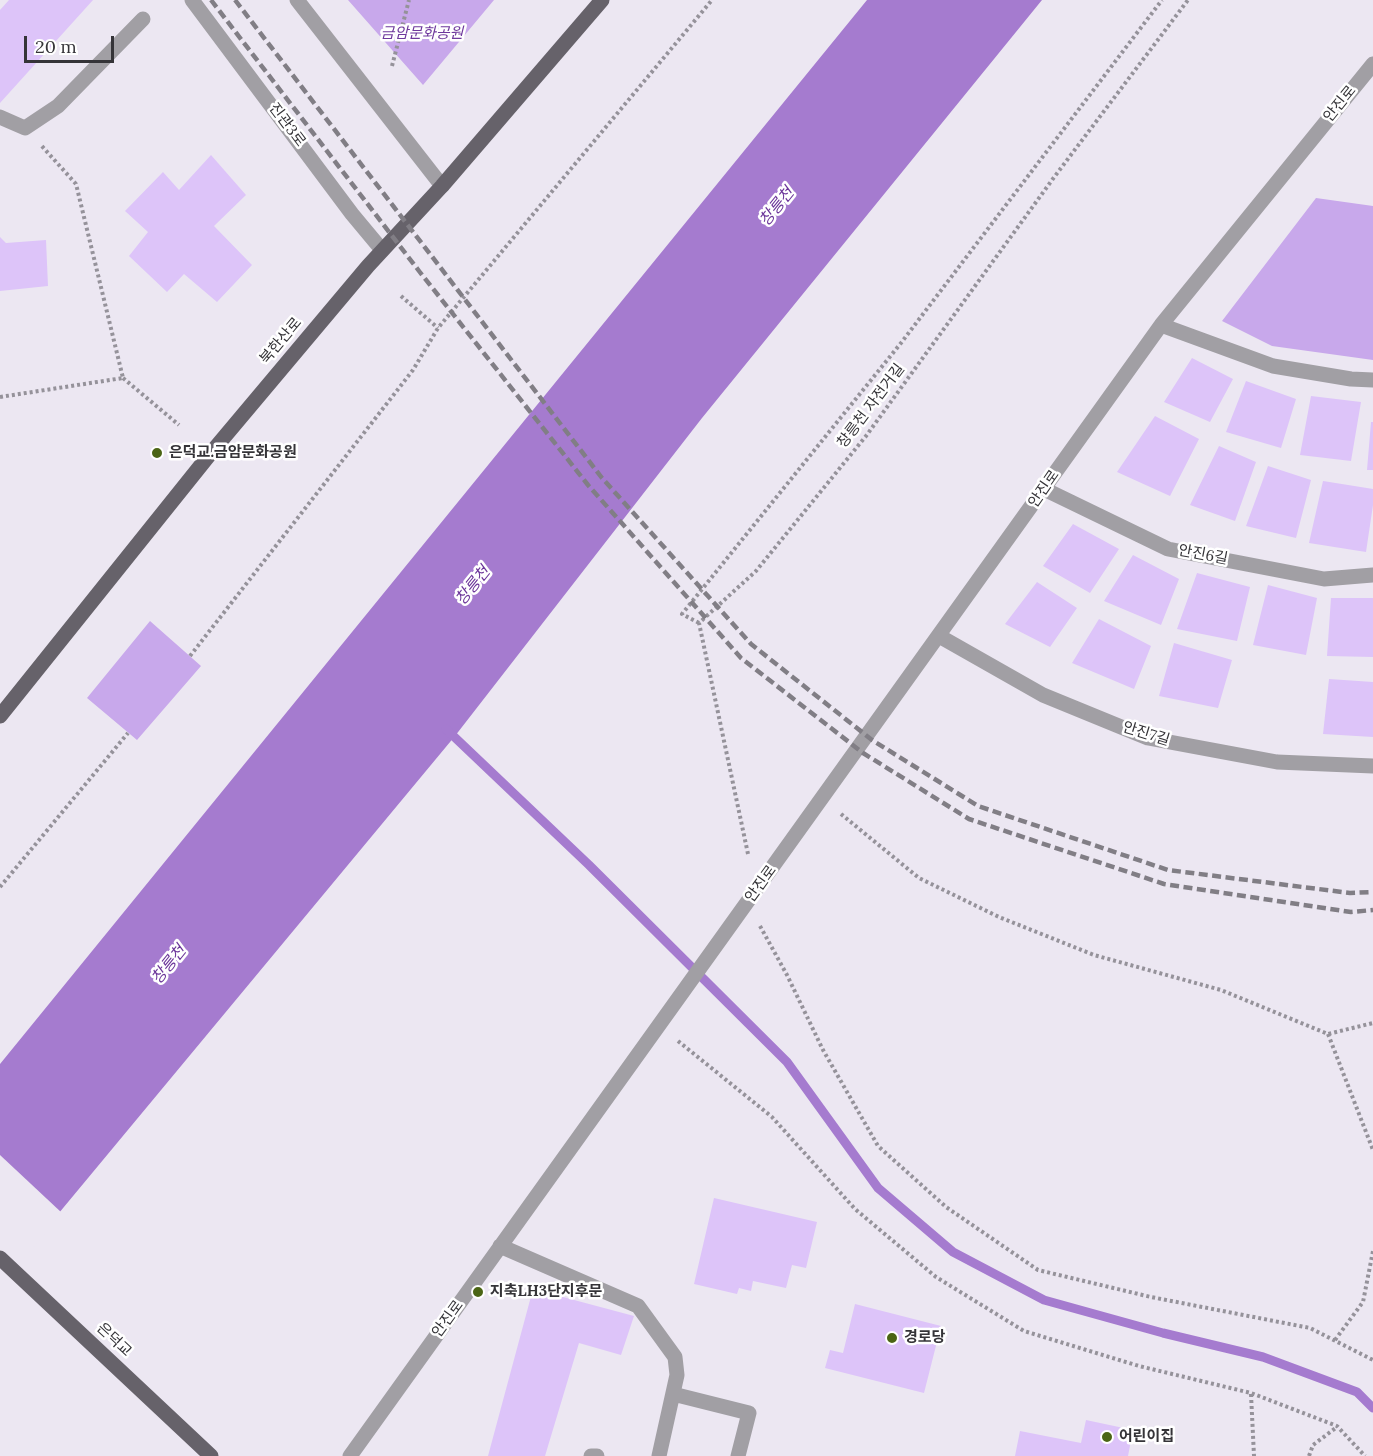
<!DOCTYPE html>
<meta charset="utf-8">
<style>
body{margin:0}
#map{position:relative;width:1373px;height:1456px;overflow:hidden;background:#ece7f2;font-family:Lora,serif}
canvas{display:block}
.scale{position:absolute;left:24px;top:36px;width:90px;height:27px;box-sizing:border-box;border:3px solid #353438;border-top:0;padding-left:8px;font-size:18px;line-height:21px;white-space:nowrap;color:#353438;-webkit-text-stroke:4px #fff;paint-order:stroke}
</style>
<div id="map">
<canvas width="1373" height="1456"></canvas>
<div class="scale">20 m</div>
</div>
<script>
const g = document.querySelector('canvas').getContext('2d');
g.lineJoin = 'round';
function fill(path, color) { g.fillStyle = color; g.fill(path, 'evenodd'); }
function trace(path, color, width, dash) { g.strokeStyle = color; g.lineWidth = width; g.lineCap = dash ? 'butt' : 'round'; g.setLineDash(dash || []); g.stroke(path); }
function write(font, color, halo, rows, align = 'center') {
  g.font = font + ' Lora,"Noto Sans KR",serif'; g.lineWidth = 5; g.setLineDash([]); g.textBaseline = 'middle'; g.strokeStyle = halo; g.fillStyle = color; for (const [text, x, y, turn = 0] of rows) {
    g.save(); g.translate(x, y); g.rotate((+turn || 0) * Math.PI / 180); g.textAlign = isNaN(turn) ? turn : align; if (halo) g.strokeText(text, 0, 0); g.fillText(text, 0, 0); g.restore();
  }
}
fill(new Path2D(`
 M348 0H494L423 85Z
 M1316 198 1373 206V360L1272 346 1222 321Z
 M150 621 201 666 137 740 87 698Z`), '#c8a8eb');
fill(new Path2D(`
 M867 0H1042L702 418 455 736 0 1284V1064Z`), '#a57bcf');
fill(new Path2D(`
 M0 1155 62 1213 0 1287Z`), '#ece7f2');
trace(new Path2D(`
 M446 729 589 865 787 1062 878 1188 953 1252 1044 1300 1163 1333 1263 1357 1357 1392 1373 1408`), '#a57bcf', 9);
fill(new Path2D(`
 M9 0H93L0 103V10Z
 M211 155 246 195 214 226 252 265 217 302 184 274 167 292 129 256 148 232 125 211 163 172 179 190Z
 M0 237 6 243 46 240 48 286 0 291Z
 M1192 358 1233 379 1210 422 1164 402Z
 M1246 381 1296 399 1281 448 1226 432Z
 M1311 396 1361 402 1351 461 1300 455Z
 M1155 416 1199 439 1170 496 1117 472Z
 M1371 422H1373V470H1367Z
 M1219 446 1256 462 1235 521 1190 505Z
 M1268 466 1311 480 1296 538 1246 526Z
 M1323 481 1373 489V505L1366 552 1309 543Z
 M1073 524 1119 549 1090 593 1043 566Z
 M1133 555 1179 579 1161 625 1104 601Z
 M1197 573 1250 587 1237 641 1177 629Z
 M1037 582 1077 608 1050 647 1005 624Z
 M1268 585 1317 598 1306 655 1253 645Z
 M1331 598H1373V657L1327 656Z
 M1099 619 1151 646 1134 689 1072 663Z
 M1174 643 1232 660 1218 708 1159 696Z
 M1329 679 1373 682V737L1323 734Z
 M714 1198 817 1222 806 1268 792 1265 786 1288 753 1281 751 1291 739 1288 737 1294 694 1284Z
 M533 1289 634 1316 621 1355 579 1343 545 1456H488Z
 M855 1304 941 1326 924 1393 825 1368 830 1350 843 1353Z
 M1086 1420 1133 1430 1128 1456H1015L1020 1431 1081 1443Z`), '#ddc4f9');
trace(new Path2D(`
 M392 66 409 0
 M401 296 438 328
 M123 378 179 425
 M0 397 123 378 76 184 40 144
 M699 623 682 614 901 343 1162 0
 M190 656 413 370 438 328 712 0
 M841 814 919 878 999 917 1094 955 1221 990 1328 1034 1373 1023
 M748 854 699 623 756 571 866 436 1055 176 1188 0
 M0 887 128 733
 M760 926 787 975 823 1050 878 1146 946 1207 1038 1270 1151 1297 1310 1328 1373 1360
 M1328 1034 1373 1150
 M678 1041 772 1117 855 1209 936 1277 1024 1331 1139 1366 1251 1393 1337 1426 1365 1456
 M1335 1340 1363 1302 1373 1251
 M1251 1394 1254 1456
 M1309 1456 1313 1445 1337 1427`), '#95929a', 4, [3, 3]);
trace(new Path2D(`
 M192 0 352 214 382 250
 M297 0 442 186
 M0 117 25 128 58 106 143 19
 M1161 325 1273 366 1351 379 1373 380
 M1044 489 1168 549 1324 579 1373 575
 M939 636 1043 695 1148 738 1277 762 1373 766
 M500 1246 638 1306 675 1357 677 1375 659 1456
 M673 1394 749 1413 738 1456
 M350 1456 1161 325 1373 64
 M591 1456H597`), '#a19fa4', 15);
trace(new Path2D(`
 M0 716 210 454 368 266 442 186 602 0
 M0 1258 211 1456`), '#66626a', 15);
trace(new Path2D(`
 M211 0 419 271 588 485 741 658 863 753 969 819 1164 884 1351 912 1373 910
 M235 0 602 478 751 644 872 740 978 806 1168 870 1350 893 1373 892`), '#817e85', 4.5, [9, 4.5]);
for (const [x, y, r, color] of [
 [157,453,6,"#4b6515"],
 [478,1292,6,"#4b6515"],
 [892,1338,6,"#4b6515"],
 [1107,1437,6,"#4b6515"]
]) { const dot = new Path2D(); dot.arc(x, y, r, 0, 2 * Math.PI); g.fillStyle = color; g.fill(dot); trace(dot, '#fff', 2); }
write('italic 15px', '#6e389c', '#fff', [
 ["금암문화공원",422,34]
]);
write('15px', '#353438', '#fff', [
 ["안진로",1340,104,-51],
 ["진관3로",287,125,53],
 ["북한산로",281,341,-50],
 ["창릉천 자전거길",871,406,-53],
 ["안진로",1044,489,-55],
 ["안진6길",1203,555,11],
 ["안진7길",1146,734,17],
 ["안진로",761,884,-54],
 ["안진로",448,1319,-54],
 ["은덕교",114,1340,43]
]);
write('bold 15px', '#353438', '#fff', [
 ["은덕교.금암문화공원",169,453],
 ["지축LH3단지후문",490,1292],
 ["경로당",904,1338],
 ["어린이집",1119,1437]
], 'left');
write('italic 16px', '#6b3599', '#fff', [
 ["창릉천",777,207,-51],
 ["창릉천",473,586,-51],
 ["창릉천",169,965,-51]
]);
</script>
